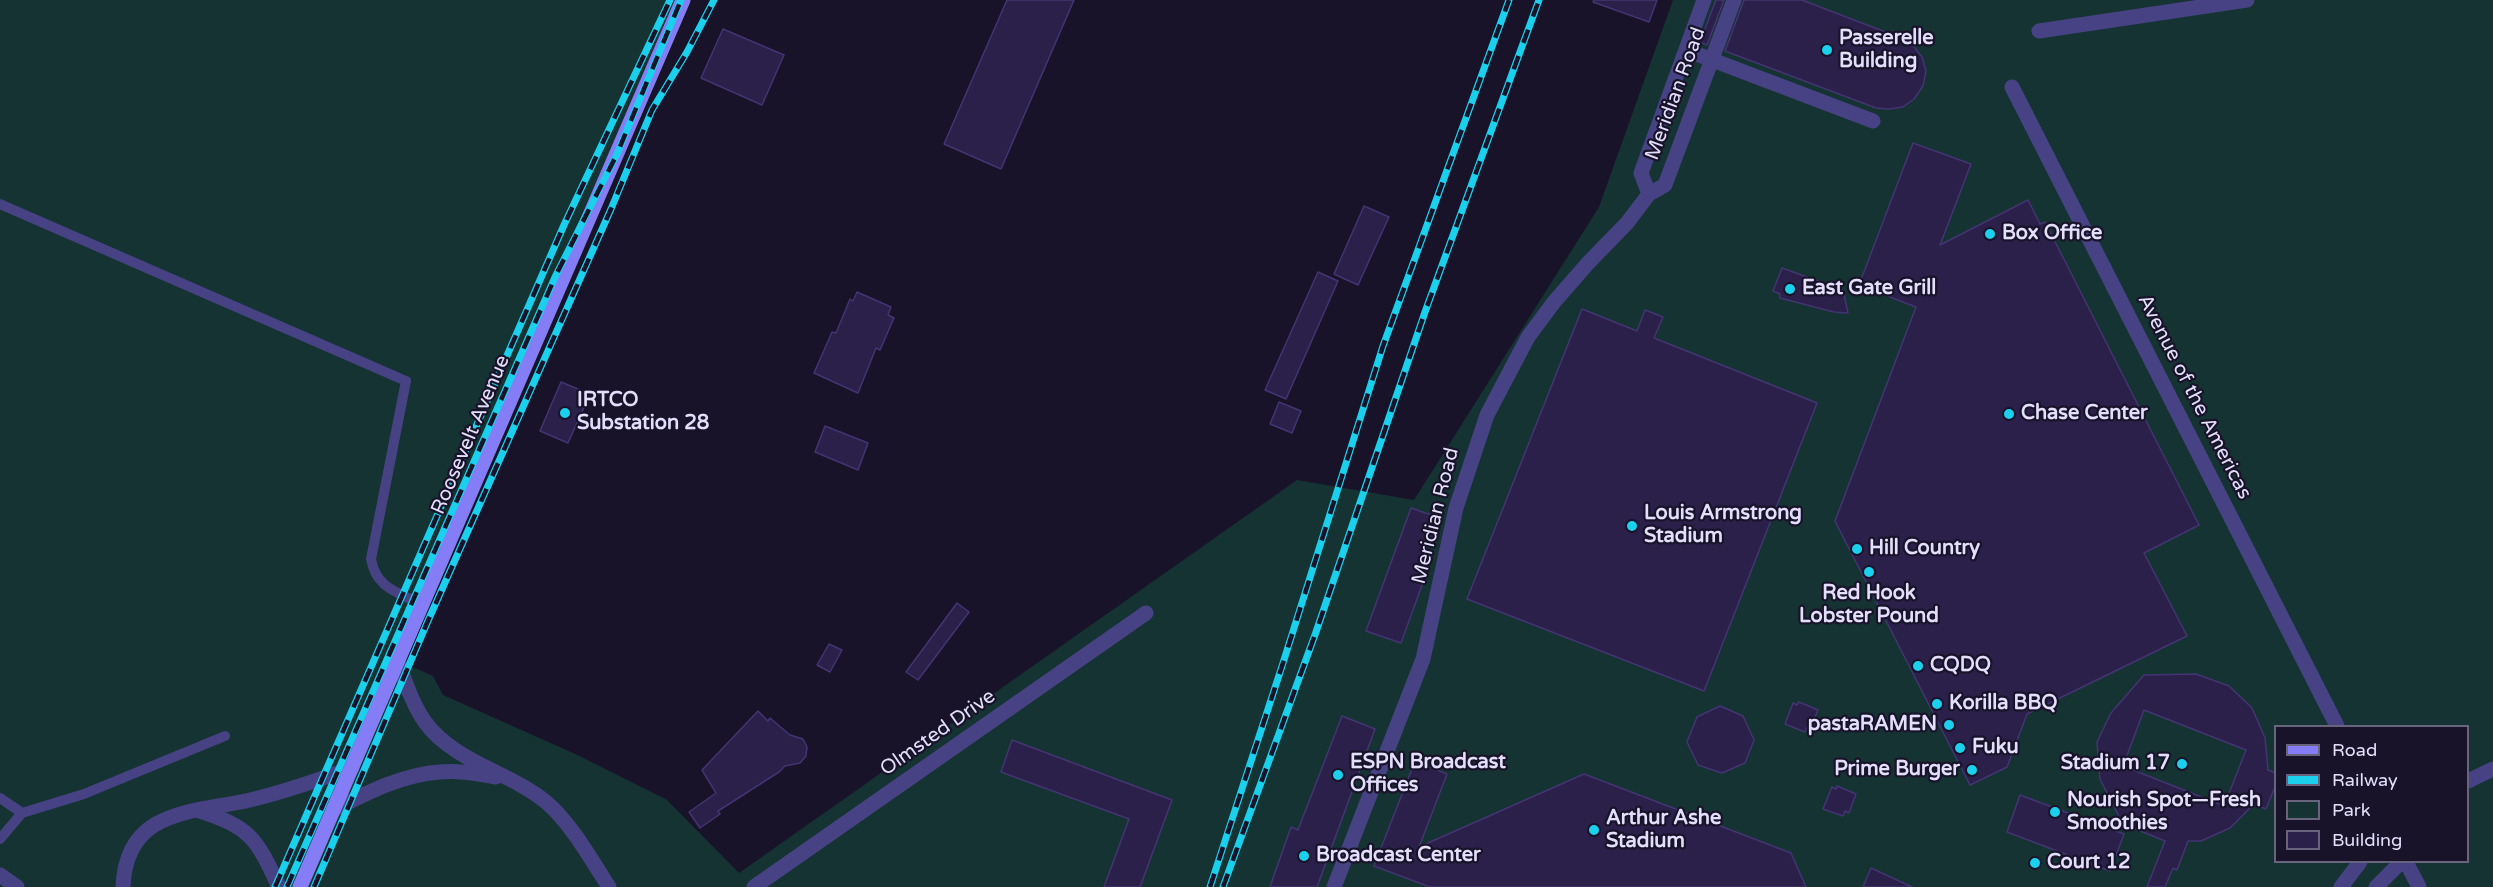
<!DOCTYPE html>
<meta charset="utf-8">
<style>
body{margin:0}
#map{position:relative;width:2493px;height:887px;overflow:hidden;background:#181329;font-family:"Varela Round",sans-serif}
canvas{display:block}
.legend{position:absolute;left:2274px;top:725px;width:195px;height:138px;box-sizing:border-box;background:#181329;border:2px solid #69647d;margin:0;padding:8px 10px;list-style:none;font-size:18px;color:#e2defc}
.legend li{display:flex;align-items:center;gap:12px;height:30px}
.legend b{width:30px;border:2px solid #69647d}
</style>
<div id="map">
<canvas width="2493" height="887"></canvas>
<ul class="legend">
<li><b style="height:8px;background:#847df5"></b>Road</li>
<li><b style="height:8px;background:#1ad0ed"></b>Railway</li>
<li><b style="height:16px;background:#163333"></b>Park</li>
<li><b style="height:16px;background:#2a2049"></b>Building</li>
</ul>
</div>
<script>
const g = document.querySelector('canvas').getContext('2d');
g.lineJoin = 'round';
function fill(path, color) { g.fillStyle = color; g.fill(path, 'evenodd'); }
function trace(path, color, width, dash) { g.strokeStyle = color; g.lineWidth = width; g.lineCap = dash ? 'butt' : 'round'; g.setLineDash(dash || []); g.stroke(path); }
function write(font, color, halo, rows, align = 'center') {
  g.font = font + ' "Varela Round",sans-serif'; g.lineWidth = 4.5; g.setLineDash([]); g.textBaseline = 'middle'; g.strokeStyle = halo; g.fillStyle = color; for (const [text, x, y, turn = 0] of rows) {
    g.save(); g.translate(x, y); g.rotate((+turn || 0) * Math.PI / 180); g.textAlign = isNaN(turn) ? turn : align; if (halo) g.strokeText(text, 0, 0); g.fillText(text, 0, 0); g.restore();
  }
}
fill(new Path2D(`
 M0 0H683L397 660 433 676 443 695 573 753 667 800 739 873 1297 480 1414 500 1599 207 1673 0H2493V887H0ZM2276 726H2468V862H2276Z`), '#163333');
const building = new Path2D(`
 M1007 0H1074L1001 169 944 144Z
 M1594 0H1657L1649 22 1593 2Z
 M1716 0H1724L1707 45 1700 42Z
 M1744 0H1802L1901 38 1912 44 1922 57 1926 71 1923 86 1914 99 1903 107 1889 109 1876 108 1725 51Z
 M723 29 784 55 762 105 701 78Z
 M1913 143 1971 164 1940 245 2028 200 2040 224 2045 222 2199 525 2144 553 2187 636 2027 714 2007 767 1970 785 1835 521 1916 307 1859 285Z
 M1364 206 1389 217 1358 285 1334 274Z
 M1782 268 1843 290 1848 313 1834 312 1780 298V294L1773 291Z
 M1318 272 1338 281 1286 399 1265 390Z
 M857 292 891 307 888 315 894 318 880 350 876 348 858 393 814 373 832 332 836 333 850 299 853 301Z
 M1582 309 1637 331 1645 310 1663 317 1654 338 1817 403 1704 691 1467 599Z
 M561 382 590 394 568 443 540 431Z
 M1279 402 1301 411 1292 433 1270 424Z
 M825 426 868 443 858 470 815 452Z
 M1411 508 1437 517 1417 570 1426 574 1401 643 1366 631Z
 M957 603 969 612 918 680 906 672Z
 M829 644 842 650 830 672 817 665Z
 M2196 674 2229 686 2252 708 2265 738 2268 770 2276 773V784L2266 809 2254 804 2230 828 2201 841H2188L2177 870 2173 868 2165 887H2147L2165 841 2123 824 2100 779 2097 742 2111 713 2144 675ZM2144 710 2246 750 2224 806 2123 766Z
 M1799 702 1818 710 1810 728 1807 727 1805 732 1785 724 1793 703 1797 705Z
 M1720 706 1743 716 1754 740 1745 763 1722 773 1698 765 1687 742 1697 717Z
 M758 711 768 721 770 718 790 735 803 739 807 747 806 756 800 763 785 766 779 772 718 811 720 814 700 828 689 812 716 793 702 770Z
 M1342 716 1375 729 1317 887H1270L1291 827 1298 830Z
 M1012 740 1172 800 1140 887H1104L1129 819 1001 772Z
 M1415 761 1447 774 1419 847 1584 774 1791 853 1806 887H1430L1374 866Z
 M1837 786 1856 794 1849 813 1845 811 1843 816 1823 809 1832 787 1836 789Z
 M2020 795 2124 834 2110 871 2007 832Z
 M1871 868 1912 887H1863Z`);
fill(building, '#2a2049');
trace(building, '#433473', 1.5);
trace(new Path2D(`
 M0 204 406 381 371 559C376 588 397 592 421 604
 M0 798 22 813
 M0 839 22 813 84 794 225 736`), '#474284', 10);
trace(new Path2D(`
 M2039 31 2247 0
 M1686 50 1873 121
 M2012 87 2337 726
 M1649 194 1641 173 1704 0
 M397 660C405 680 412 704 425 722 454 762 510 772 546 802 571 823 592 861 609 887
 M2468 781 2493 769
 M197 810C250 827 256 837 279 887
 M333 810C365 794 403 774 440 772 459 770 478 774 496 777
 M2406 862 2419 887
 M0 875 17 887
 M123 887C126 808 194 813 250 800 285 792 318 780 352 768
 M754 887 1146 613
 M1334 887 1423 659 1456 508 1487 415 1528 337 1554 302 1589 262 1627 223 1649 194 1665 185 1734 0
 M2341 887 2360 862
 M2376 887 2401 862`), '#474284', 15);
trace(new Path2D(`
 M300 887 683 0`), '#847df5', 15);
const rail = new Path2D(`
 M275 887 564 225 670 0
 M287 887 556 275 617 154 681 0
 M314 887 427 623 611 209 652 110 687 52 714 0
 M1210 887 1283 663 1383 346 1509 0
 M1223 887 1316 632 1425 312 1539 0`);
trace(rail, '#1ad0ed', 7);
trace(rail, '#181329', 4.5, [14]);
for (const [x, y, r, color] of [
 [1827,50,6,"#1ad0ed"],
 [1990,234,6,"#1ad0ed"],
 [1790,289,6,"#1ad0ed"],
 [565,413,6,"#1ad0ed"],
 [2009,414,6,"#1ad0ed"],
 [1632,526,6,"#1ad0ed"],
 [1857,549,6,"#1ad0ed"],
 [1869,572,6,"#1ad0ed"],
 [1918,666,6,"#1ad0ed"],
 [1937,704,6,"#1ad0ed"],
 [1949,725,6,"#1ad0ed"],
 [1960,748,6,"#1ad0ed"],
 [2182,764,6,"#1ad0ed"],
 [1972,770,6,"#1ad0ed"],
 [1338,775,6,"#1ad0ed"],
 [2055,812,6,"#1ad0ed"],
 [1594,830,6,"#1ad0ed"],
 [1304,856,6,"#1ad0ed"],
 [2035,863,6,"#1ad0ed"]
]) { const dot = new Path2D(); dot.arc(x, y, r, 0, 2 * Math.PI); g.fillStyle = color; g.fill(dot); trace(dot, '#181329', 2); }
write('bold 20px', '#e2defc', '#181329', [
 ["Passerelle",1839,39],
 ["Building",1839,62],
 ["Box Office",2002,234],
 ["East Gate Grill",1802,289],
 ["IRTCO",577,401],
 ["Substation 28",577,424],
 ["Chase Center",2021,414],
 ["Louis Armstrong",1644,514],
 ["Stadium",1644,537],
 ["Hill Country",1869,549],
 ["Red Hook",1869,594,"center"],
 ["Lobster Pound",1869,617,"center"],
 ["CQDQ",1930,666],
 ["Korilla BBQ",1949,704],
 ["pastaRAMEN",1937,725,"right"],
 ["Fuku",1972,748],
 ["ESPN Broadcast",1350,763],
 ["Offices",1350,786],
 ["Stadium 17",2170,764,"right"],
 ["Prime Burger",1960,770,"right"],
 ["Nourish Spot—Fresh",2067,801],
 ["Smoothies",2067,824],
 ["Arthur Ashe",1606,819],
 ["Stadium",1606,842],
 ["Broadcast Center",1316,856],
 ["Court 12",2047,863]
], 'left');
write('20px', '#e2defc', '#181329', [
 ["Meridian Road",1676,94,-70],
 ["Avenue of the Americas",2194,397,63],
 ["Roosevelt Avenue",471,435,-67],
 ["Meridian Road",1436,516,-76],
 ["Olmsted Drive",938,733,-35]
]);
</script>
